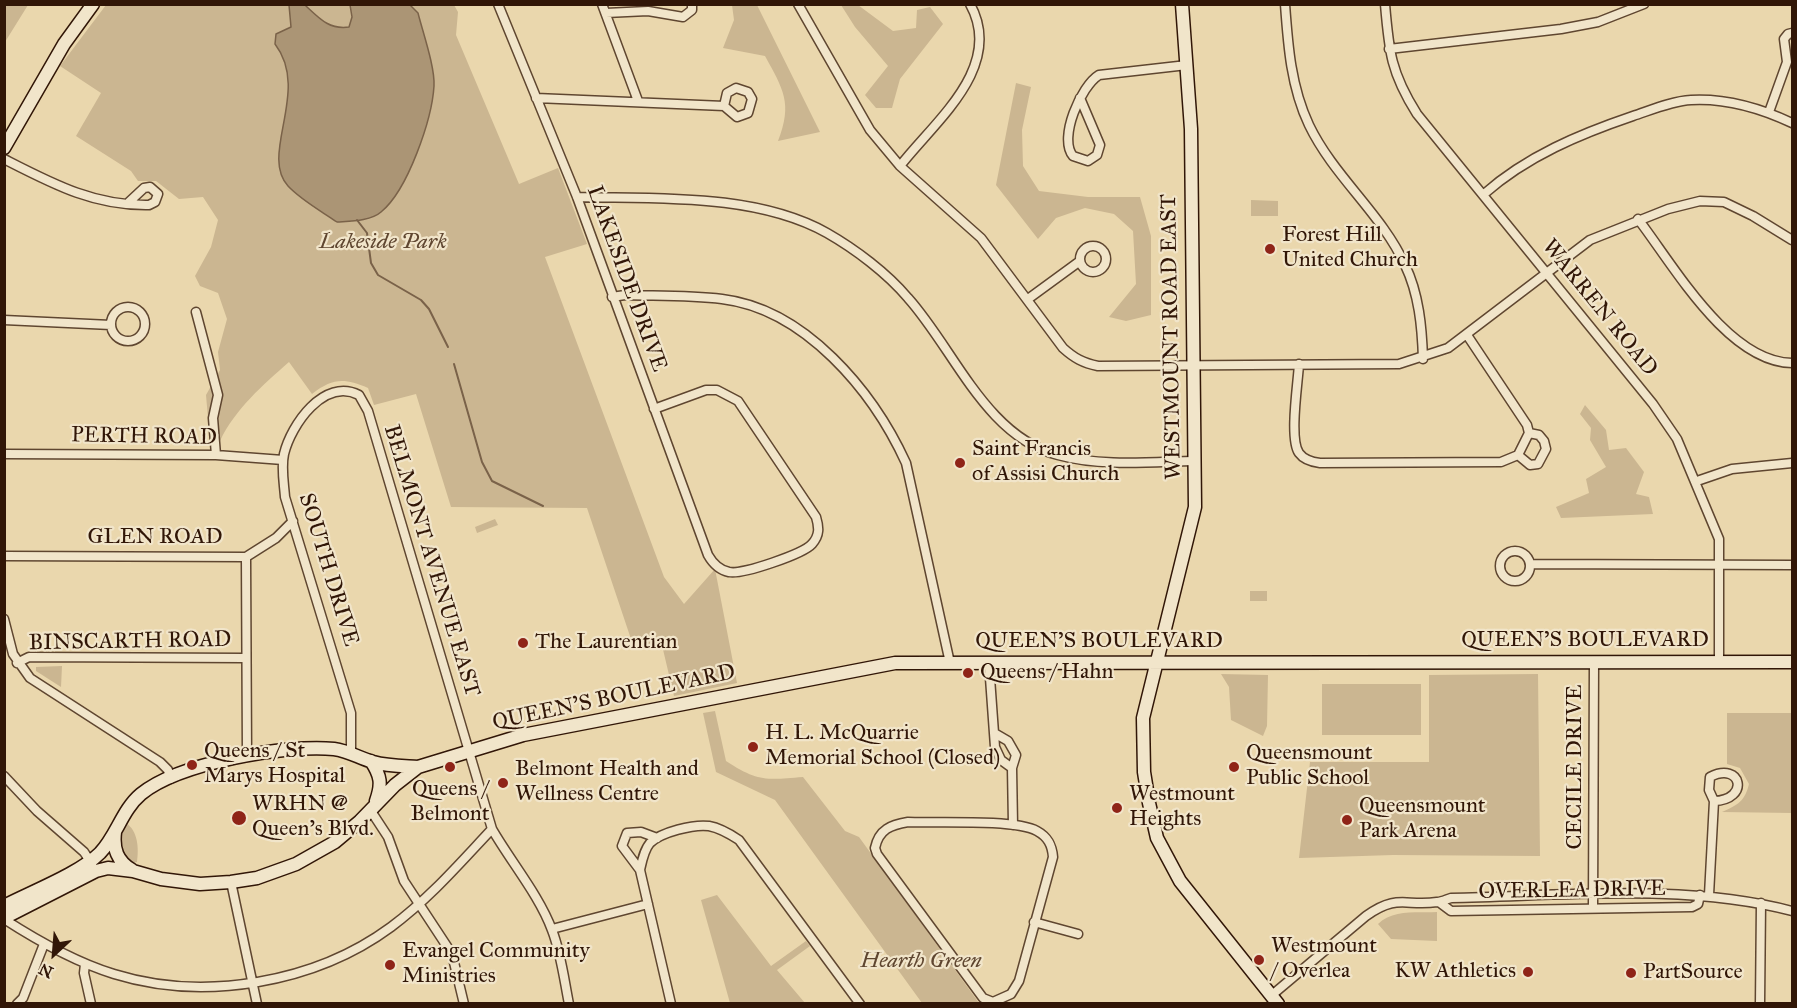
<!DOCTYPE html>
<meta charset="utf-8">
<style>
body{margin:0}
#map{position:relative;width:1797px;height:1008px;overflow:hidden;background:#ead7ad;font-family:"IM FELL Great Primer",serif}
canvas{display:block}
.frame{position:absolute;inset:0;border:6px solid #311607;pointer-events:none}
.north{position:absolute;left:24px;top:924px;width:60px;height:60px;-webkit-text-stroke:4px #f1e5ca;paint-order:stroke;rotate:206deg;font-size:16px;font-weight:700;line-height:24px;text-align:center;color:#311607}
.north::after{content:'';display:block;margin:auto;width:21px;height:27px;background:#311607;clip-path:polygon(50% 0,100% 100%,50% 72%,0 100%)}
</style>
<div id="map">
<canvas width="1797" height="1008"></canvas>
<div class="frame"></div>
<div class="north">N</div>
</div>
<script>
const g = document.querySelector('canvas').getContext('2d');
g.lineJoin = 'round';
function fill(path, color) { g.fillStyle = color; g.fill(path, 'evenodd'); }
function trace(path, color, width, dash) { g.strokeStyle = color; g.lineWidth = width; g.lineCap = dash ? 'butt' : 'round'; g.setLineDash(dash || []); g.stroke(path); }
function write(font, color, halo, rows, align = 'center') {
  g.font = font + ' "IM FELL Great Primer",serif'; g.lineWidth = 4.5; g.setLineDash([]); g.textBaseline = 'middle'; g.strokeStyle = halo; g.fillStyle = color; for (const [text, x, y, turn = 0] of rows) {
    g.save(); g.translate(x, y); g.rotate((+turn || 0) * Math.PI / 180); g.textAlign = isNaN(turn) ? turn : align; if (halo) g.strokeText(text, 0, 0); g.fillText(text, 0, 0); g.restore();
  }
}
fill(new Path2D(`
 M5 4 28 5 5 42 4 5Z
 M106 5H454L458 12 456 35 519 184 558 168 587 244 545 257 664 577 684 604 715 569 737 683 674 696 661 641 634 648 587 508 451 507 416 394 374 405 368 388C344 378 333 378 312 394L289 362C263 385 235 409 220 441H210L206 395 220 370 218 352 227 319 218 293 200 286 195 276 211 247 218 220 203 197 179 199 156 181H138L131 171 76 136 101 93 60 66Z
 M732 5H757L820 132 778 141C793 103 783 89 765 56L723 48 734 20Z
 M841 5H858L893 31 916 28 917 10 930 7 943 24 900 79 892 108H876L865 95 888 66 855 27Z
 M1016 83 1031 87 1022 130 1023 166 1039 191 1088 197H1140L1151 236V315L1126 321 1109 317 1136 284 1133 231 1114 214 1085 208 1056 218 1038 239 996 185Z
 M1251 200 1278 201V216H1251Z
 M1585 405 1606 430 1609 450 1626 448 1644 472 1636 494 1649 497 1653 514 1561 518 1556 507 1589 493 1586 479 1606 467 1590 440 1591 428 1580 414Z
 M495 519 498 525 477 533 475 527Z
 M1250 591H1267V601H1250Z
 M62 666 61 687 36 671V667Z
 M1221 674 1268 675 1267 726 1263 736 1231 720 1229 687Z
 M1538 674 1540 856 1393 855 1299 858 1310 762H1429V675Z
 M1322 684H1421V735H1322Z
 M715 711 726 761C758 782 767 780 803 777L845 831 859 837 979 1003H922L775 800 716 772 703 713Z
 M1727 713H1792V813L1722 812C1738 805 1745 801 1749 784L1740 768 1727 764Z
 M126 823C138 831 139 848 137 862L133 863C118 854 120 840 123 824Z
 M717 895 771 966 806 941 810 946 777 970 805 1003H730L701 900Z
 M1437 912V941L1391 939 1378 924C1393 909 1416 913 1437 912Z`), '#cbb691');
const water = new Path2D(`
 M289 5H305C319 18 329 30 349 27L352 17 350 5H410L418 13C423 33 435 67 434 86 432 119 408 190 381 212 371 221 350 221 337 222 321 211 301 200 288 186 259 154 311 91 275 44L276 34 291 27Z`);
fill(water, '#ab9575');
trace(water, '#7a6249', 1.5);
trace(new Path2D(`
 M357 220 367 233 371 263 378 275 421 300 429 309 448 347
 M454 364 482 462 492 481 543 506`), '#7a6249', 2);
const street = new Path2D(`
 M498 4 577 197 708 555C712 562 719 570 729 572 742 575 803 554 812 544 820 535 819 527 816 517L738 401 717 390H706L654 409
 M602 4 638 101
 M798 4 870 130 900 166 981 238 1063 348C1074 358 1083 363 1098 366L1399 364 1448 348 1590 240 1668 209 1700 201 1724 202 1753 216 1792 240
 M1285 4C1288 46 1291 87 1309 125 1334 177 1382 214 1405 265 1419 294 1422 327 1423 359
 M1385 4C1389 52 1391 73 1417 114L1653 404 1677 439 1719 539V661
 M606 13 648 11 683 17 692 10V4
 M1389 49 1561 29 1598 22 1644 4
 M536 98 724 106 737 117 748 113 752 99 748 92 736 88 727 93 724 106
 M1080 98 1100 145 1097 155 1088 161 1073 156C1058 138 1081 86 1099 75L1187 65
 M1769 112 1787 62 1784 39 1788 34 1792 33
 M4 159C53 184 94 206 149 205L155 202 158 194 150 187 144 188 129 202
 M900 166C935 121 1005 67 970 4
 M1484 194C1527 156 1580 134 1633 116 1651 110 1672 101 1691 100 1727 98 1760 108 1792 123
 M577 197C656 199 756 193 827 233 855 249 887 273 908 298 954 349 986 437 1058 455 1102 467 1150 462 1194 461
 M1638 219C1674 266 1728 362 1792 363
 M1080 259a13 13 0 1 1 26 0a13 13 0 1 1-26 0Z
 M612 297 625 295C657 296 690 295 722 299 805 309 873 391 906 463L950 663
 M1028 299 1080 261
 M111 324a17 17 0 1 1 34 0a17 17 0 1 1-34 0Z
 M196 312 218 395 213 418 216 455
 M4 320 111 325
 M1299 364C1298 383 1289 439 1299 453 1304 460 1312 462 1320 463L1501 462 1518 455 1529 433 1527 425 1467 335
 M4 454 216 455 283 460
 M1518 455 1530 465 1538 464 1546 449 1544 441 1539 435 1529 433
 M1697 481 1732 469 1792 463
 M1500 566a15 15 0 1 1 30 0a15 15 0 1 1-30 0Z
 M4 556 246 557 276 538 293 521
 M246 557 247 756
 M1530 564 1792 565
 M4 619 13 654 30 678 160 762 168 770 170 779
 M17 663 29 657 245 658
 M989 664 995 747 1001 760 1012 768
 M996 734 1008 741 1016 755 1012 768 1013 825
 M351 752V713L285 497C284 483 281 468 284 454 291 425 324 377 359 395L368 411 492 829C511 862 539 895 552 930 561 953 564 979 569 1004
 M4 776 37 811 84 852 92 864
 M371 811 388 837 404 881 452 954 464 1004
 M908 822C937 823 1015 819 1037 831 1048 837 1052 845 1053 857L1019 981 1011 994 993 1002 983 998 877 854 875 848C879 829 891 825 908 822Z
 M640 870 622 846 627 833 641 832 657 838
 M231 882 257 1004
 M1709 895 1714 801 1709 790 1710 777C1742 761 1750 800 1714 801
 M1439 902 1451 911 1692 907 1698 904 1700 895
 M1593 908 1594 662
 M4 919C38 941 75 962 114 974 204 1002 315 983 391 927 430 898 460 863 492 829
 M1034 922 1078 934
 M552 929 648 904
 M85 964 84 973 91 1004
 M1272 995 1366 916C1398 893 1406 907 1437 902 1442 902 1447 899 1451 898 1563 896 1685 883 1792 911
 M17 1004 23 998 44 944
 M671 1004 640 870C642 861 644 850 650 843 661 832 694 824 709 826 720 828 730 834 739 840L860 1004
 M1760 1004 1761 903`);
const secondary = new Path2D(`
 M1182 4 1191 129 1195 507 1143 718 1144 772 1149 803 1157 838 1180 881 1278 1004
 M4 148 64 44 93 4
 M371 761C381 776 382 784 376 801
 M115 832C113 849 117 861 132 870
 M4 906C31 892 80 873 100 853 117 835 122 810 141 794 179 763 286 744 334 749 349 751 359 758 373 762 387 766 402 766 418 767
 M4 918 96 871 108 868 133 871 161 879 200 884 231 882 257 878 296 864 335 842 360 821 395 785 418 767 523 735 895 663 1792 662`);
trace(street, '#5f4630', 11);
trace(secondary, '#311607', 15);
trace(street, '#f1e5ca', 8);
trace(secondary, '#f1e5ca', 12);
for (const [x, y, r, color] of [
 [1270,249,6,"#8f2418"],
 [960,463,6,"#8f2418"],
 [523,643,6,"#8f2418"],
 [968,673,6,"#8f2418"],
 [753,747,6,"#8f2418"],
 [192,765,6,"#8f2418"],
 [450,767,6,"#8f2418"],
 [1234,767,6,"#8f2418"],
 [503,783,6,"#8f2418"],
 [1117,808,6,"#8f2418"],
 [239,818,8,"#8f2418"],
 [1347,820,6,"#8f2418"],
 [1259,960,6,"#8f2418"],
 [390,965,6,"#8f2418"],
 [1528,972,6,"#8f2418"],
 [1631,973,6,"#8f2418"]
]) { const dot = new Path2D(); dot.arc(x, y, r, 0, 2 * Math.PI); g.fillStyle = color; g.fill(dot); trace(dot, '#f1e5ca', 2); }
write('22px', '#311607', '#f1e5ca', [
 ["Forest Hill",1282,236],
 ["United Church",1282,261],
 ["Saint Francis",972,450],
 ["of Assisi Church",972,475],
 ["The Laurentian",535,643],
 ["Queens / Hahn",980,673],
 ["H. L. McQuarrie",765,734],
 ["Memorial School (Closed)",765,759],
 ["Queens / St",204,752],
 ["Marys Hospital",204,777],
 ["Queensmount",1246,754],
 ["Public School",1246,779],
 ["Belmont Health and",515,770],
 ["Wellness Centre",515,795],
 ["Queens /",450,790,"center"],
 ["Belmont",450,815,"center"],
 ["Westmount",1129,795],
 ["Heights",1129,820],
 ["WRHN @",252,805],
 ["Queen’s Blvd.",252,830],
 ["Queensmount",1359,807],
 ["Park Arena",1359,832],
 ["Westmount",1271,947],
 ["/ Overlea",1271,972],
 ["Evangel Community",402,952],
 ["Ministries",402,977],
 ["KW Athletics",1516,972,"right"],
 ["PartSource",1643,973]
], 'left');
write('italic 22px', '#5f4630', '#f1e5ca', [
 ["Lakeside Park",383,243],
 ["Hearth Green",921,962]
]);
write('22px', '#311607', '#f1e5ca', [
 ["LAKESIDE DRIVE",626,279,70],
 ["WARREN ROAD",1599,308,51],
 ["WESTMOUNT ROAD EAST",1172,337,-91],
 ["PERTH ROAD",144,437,1],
 ["GLEN ROAD",155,538],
 ["BELMONT AVENUE EAST",431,561,73],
 ["SOUTH DRIVE",328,570,73],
 ["QUEEN'S BOULEVARD",1585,641],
 ["BINSCARTH ROAD",130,642,-1],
 ["QUEEN'S BOULEVARD",1099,642],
 ["QUEEN'S BOULEVARD",614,698,-12],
 ["CECILE DRIVE",1576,767,-90],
 ["OVERLEA DRIVE",1572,891,-1]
]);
</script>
